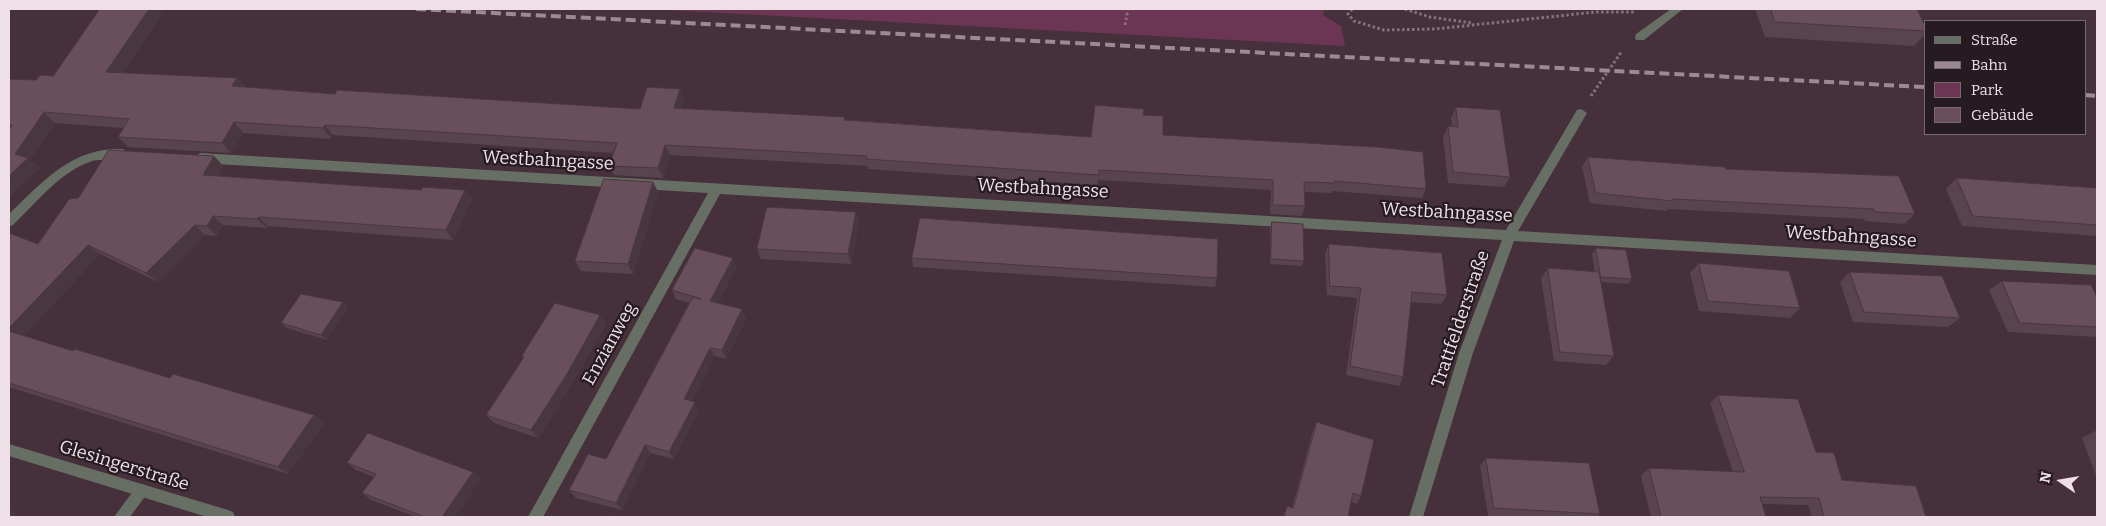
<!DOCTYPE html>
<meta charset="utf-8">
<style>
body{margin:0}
#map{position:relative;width:2106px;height:526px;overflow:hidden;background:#46303b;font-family:Bitter,serif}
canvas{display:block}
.frame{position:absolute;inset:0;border:10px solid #efe0e7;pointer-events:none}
.legend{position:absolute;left:1924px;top:20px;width:162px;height:115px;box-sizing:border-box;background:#261b21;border:1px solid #766a70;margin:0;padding:6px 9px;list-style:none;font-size:15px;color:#efe0e7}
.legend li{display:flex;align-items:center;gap:10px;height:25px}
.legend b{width:25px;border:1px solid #766a70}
.north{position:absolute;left:2036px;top:456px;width:50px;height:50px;-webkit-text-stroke:4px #261b21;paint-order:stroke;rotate:283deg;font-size:14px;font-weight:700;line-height:20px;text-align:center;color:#efe0e7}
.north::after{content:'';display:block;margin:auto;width:18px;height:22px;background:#efe0e7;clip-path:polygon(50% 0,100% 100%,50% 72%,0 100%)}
</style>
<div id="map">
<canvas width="2106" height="526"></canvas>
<div class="frame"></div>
<ul class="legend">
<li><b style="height:6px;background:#676e64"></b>Straße</li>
<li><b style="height:6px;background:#9c8a93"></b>Bahn</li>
<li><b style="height:14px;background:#6c3553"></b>Park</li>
<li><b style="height:14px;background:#684f5b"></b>Gebäude</li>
</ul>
<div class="north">N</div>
</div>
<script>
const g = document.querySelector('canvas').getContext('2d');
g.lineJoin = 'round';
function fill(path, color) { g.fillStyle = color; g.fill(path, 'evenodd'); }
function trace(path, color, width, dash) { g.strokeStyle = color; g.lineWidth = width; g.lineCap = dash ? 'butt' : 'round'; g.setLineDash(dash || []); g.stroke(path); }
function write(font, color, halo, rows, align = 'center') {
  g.font = font + ' Bitter,serif'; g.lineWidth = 4.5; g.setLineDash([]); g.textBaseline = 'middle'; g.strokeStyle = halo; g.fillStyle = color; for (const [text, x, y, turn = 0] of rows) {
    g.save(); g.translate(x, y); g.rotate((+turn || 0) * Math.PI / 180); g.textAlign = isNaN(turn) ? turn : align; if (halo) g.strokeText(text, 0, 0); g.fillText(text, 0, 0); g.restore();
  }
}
fill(new Path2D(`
 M647 9H1324L1323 15 1341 26 1345 46Z`), '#6c3553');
trace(new Path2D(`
 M1352 9 1348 14 1354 21 1384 30 1435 29 1596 12H1635
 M1405 9 1430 17 1472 23
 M1125 25 1128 9
 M1591 96 1622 51`), '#85727b', 3, [2.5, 2.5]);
fill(new Path2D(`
 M142 484 147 486 149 491 130 517H114L137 486Z`), '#676e64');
fill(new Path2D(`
 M1671 9H1683L1644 40H1636L1635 37 1636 34Z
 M1581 109 1587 113 1518 231 2097 265V275L1514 241 1473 353 1423 517H1409L1459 353 1502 240 720 194 543 517H528L708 193 200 163 194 158 200 153 1506 230 1577 110Z
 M112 149H123L129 154C124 163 102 158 92 161 61 171 36 203 13 225L9 226V214C39 185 68 152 112 149Z
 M9 444 228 510 233 512 235 517H207L9 456Z`), '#676e64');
trace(new Path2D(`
 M416 9 1925 87
 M2085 95 2097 96`), '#9c8a93', 4, [10, 5]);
fill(new Path2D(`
 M100 9H157L162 14 123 73 237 78 246 87 335 94 640 109 684 99 681 108 1091 137 1143 115 1163 135 1426 189 1422 198 1332 191V193L1304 192 1305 206 1302 216 1270 214 1271 190 1098 180V185L868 169V166L670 155 663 178 614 175 609 166 613 153 333 135 331 139 243 133 231 153 128 147 118 137 124 128 55 123 30 160 39 168 9 197V79L36 80 53 76Z
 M1755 9H1917L1925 26V34L1914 46 1765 37Z
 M1456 107 1510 177 1504 187 1448 183 1443 137 1448 126H1452L1451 118Z
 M214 156 223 166 218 176 421 190H465L472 200 453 240 268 226 267 228 223 225 217 236 205 235 158 282 100 254 23 336 73 351 170 378 314 415 324 423 288 474 9 387V388V233L38 244 78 198Z
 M1588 157 1726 169 1915 214 1904 224 1865 221 1864 219 1668 209 1666 211 1590 203 1582 167Z
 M1957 178 2097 188V236L1962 226 1946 189Z
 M653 182 658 192 633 274 581 271 575 261Z
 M856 212 859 222 851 264 761 259 757 249Z
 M1272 222 1304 261 1302 266 1270 264V228Z
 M1329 244 1447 295 1441 304 1411 302 1403 377 1399 386 1346 375 1357 298 1327 295 1325 254Z
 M1596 248 1632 279 1628 284 1601 282 1614 356 1606 365 1554 361 1541 278 1548 268 1595 272 1592 254Z
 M912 258 1217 278 1215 287 913 267Z
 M1699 263 1800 308 1790 318 1699 311 1690 273Z
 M737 267 718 303 746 318 726 359 715 356 692 401 699 410 674 459 650 453 622 510 576 498 569 490 606 459 689 303 676 299 672 290Z
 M1850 272 1960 318 1948 327 1853 322 1840 282Z
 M2002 281 2097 297V337L2008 332 1989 290Z
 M343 302 348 307 327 340 287 328 281 323Z
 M606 324 573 382 538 438 494 423 486 415 523 358 522 356Z
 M1718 395 1816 452 1842 480 1926 517H1812L1808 505 1762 504 1766 517H1651L1641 476 1649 468 1733 472 1710 403Z
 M1317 422 1361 496 1357 504 1351 502 1348 517H1283L1287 506 1292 508 1313 430Z
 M2097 430V478L2082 438Z
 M1486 458 1600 514 1596 517H1514L1488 516 1480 466Z
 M347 463 473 472 480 479 455 517H416L371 500 362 493 374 477 356 470Z`), '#59444e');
fill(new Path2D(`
 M149 9H157L162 14 117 82 106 72Z
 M237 78 246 88 232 86Z
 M680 89 684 99 678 118 674 108Z
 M44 112 55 123 30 160 39 168 9 197V176L15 154Z
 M234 122 243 133 231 153 222 143Z
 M325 125 333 135 331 139 323 128Z
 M665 145 670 155 663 178 658 168Z
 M214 156 223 166 213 184 203 175Z
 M653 182 658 192 633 274 628 264Z
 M465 190 472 200 453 240 446 230Z
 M856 212 859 222 851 264 848 254Z
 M213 216 223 225 217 236 207 226Z
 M259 217 268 226 267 228 257 219Z
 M195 225 205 235 158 282 146 273Z
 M88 245 100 254 20 339 9 332V328Z
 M733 258 737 267 715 310 710 301Z
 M343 302 348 307 327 340 321 335Z
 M742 309 746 318 726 359 722 350Z
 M600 315 606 324 573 382 538 438 531 430Z
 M710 348 715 356 689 407 684 399Z
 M695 402 699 410 674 459 669 452Z
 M314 415 324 423 288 474 278 467Z
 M645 445 650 453 622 510 616 503Z
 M473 472 480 479 455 517H442Z
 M9 509 16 513 13 517H9Z`), '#493740');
const building = new Path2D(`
 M100 9H149L106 72 237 78 232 86 335 94 337 90 640 109 647 87 680 89 674 108 845 117 844 120 1091 137 1095 105 1144 109 1143 115 1163 116V135L1377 147 1423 152 1426 189 1335 181V183L1304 182 1305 206 1273 205V180L1099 170V175L866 159 867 156 665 145 658 168 609 166 617 143 325 125 323 128 234 122 222 143 118 137 129 119 44 112 15 154 28 158 9 176V129L13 125H9V79L36 80 40 75 53 76Z
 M1771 9H1917L1925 26V31L1775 22Z
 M1456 107 1500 110 1510 177 1453 172 1448 126 1458 127Z
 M109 150 214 156 203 175 421 190 423 187 465 190 446 230 259 217 257 219 213 216 207 226 195 225 146 273 88 245 9 328V233L38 244 69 199 78 198Z
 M1588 157 1725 167 1726 169 1899 176 1915 214 1875 212 1874 209 1673 199V201L1596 193Z
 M1957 178 2097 188V225L1973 216Z
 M604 179 653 182 628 264 575 261Z
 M767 207 856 212 848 254 757 249Z
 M920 218 1218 239 1217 278 912 258Z
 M1272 222 1303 224 1304 261 1271 259Z
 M1329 244 1442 253 1447 295 1412 292 1403 377 1350 366 1361 288 1330 286Z
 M695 248 733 258 710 301 742 309 722 350 710 348 684 399 695 402 669 452 645 445 616 503 569 490 588 454 606 459 693 297 701 299 672 290Z
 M1596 248 1626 250 1632 279 1601 277Z
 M1699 263 1789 271 1800 308 1708 301Z
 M1548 268 1599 272 1614 356 1560 352Z
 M1850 272 1942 276 1960 318 1864 312Z
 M2002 281 2091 285 2097 297V327L2020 323Z
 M301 294 343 302 321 335 281 323Z
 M555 303 600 315 567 374 531 430 486 415 524 357 522 356Z
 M9 331 73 351 75 349 170 378 173 374 314 415 278 467 9 383Z
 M1718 395 1798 399 1816 452 1834 453 1842 480 1916 486 1926 517H1824L1819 498 1760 497 1766 517H1661L1649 468 1744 472Z
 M1317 422 1374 440 1361 496 1353 493 1348 517H1284L1287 506 1293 508Z
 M368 433 473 472 442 517H425L362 493 376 474 347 463Z
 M1486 458 1589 463 1600 514 1494 508Z
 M610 515 617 517H609Z`);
fill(building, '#684f5b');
trace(building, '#493740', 1);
write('18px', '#efe0e7', '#261b21', [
 ["Westbahngasse",548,161,3],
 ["Westbahngasse",1043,189,3],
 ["Westbahngasse",1447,213,3],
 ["Westbahngasse",1851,237,4],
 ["Trattfelderstraße",1461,319,-71],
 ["Enzianweg",610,344,-61],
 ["Glesingerstraße",124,466,17]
]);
</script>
